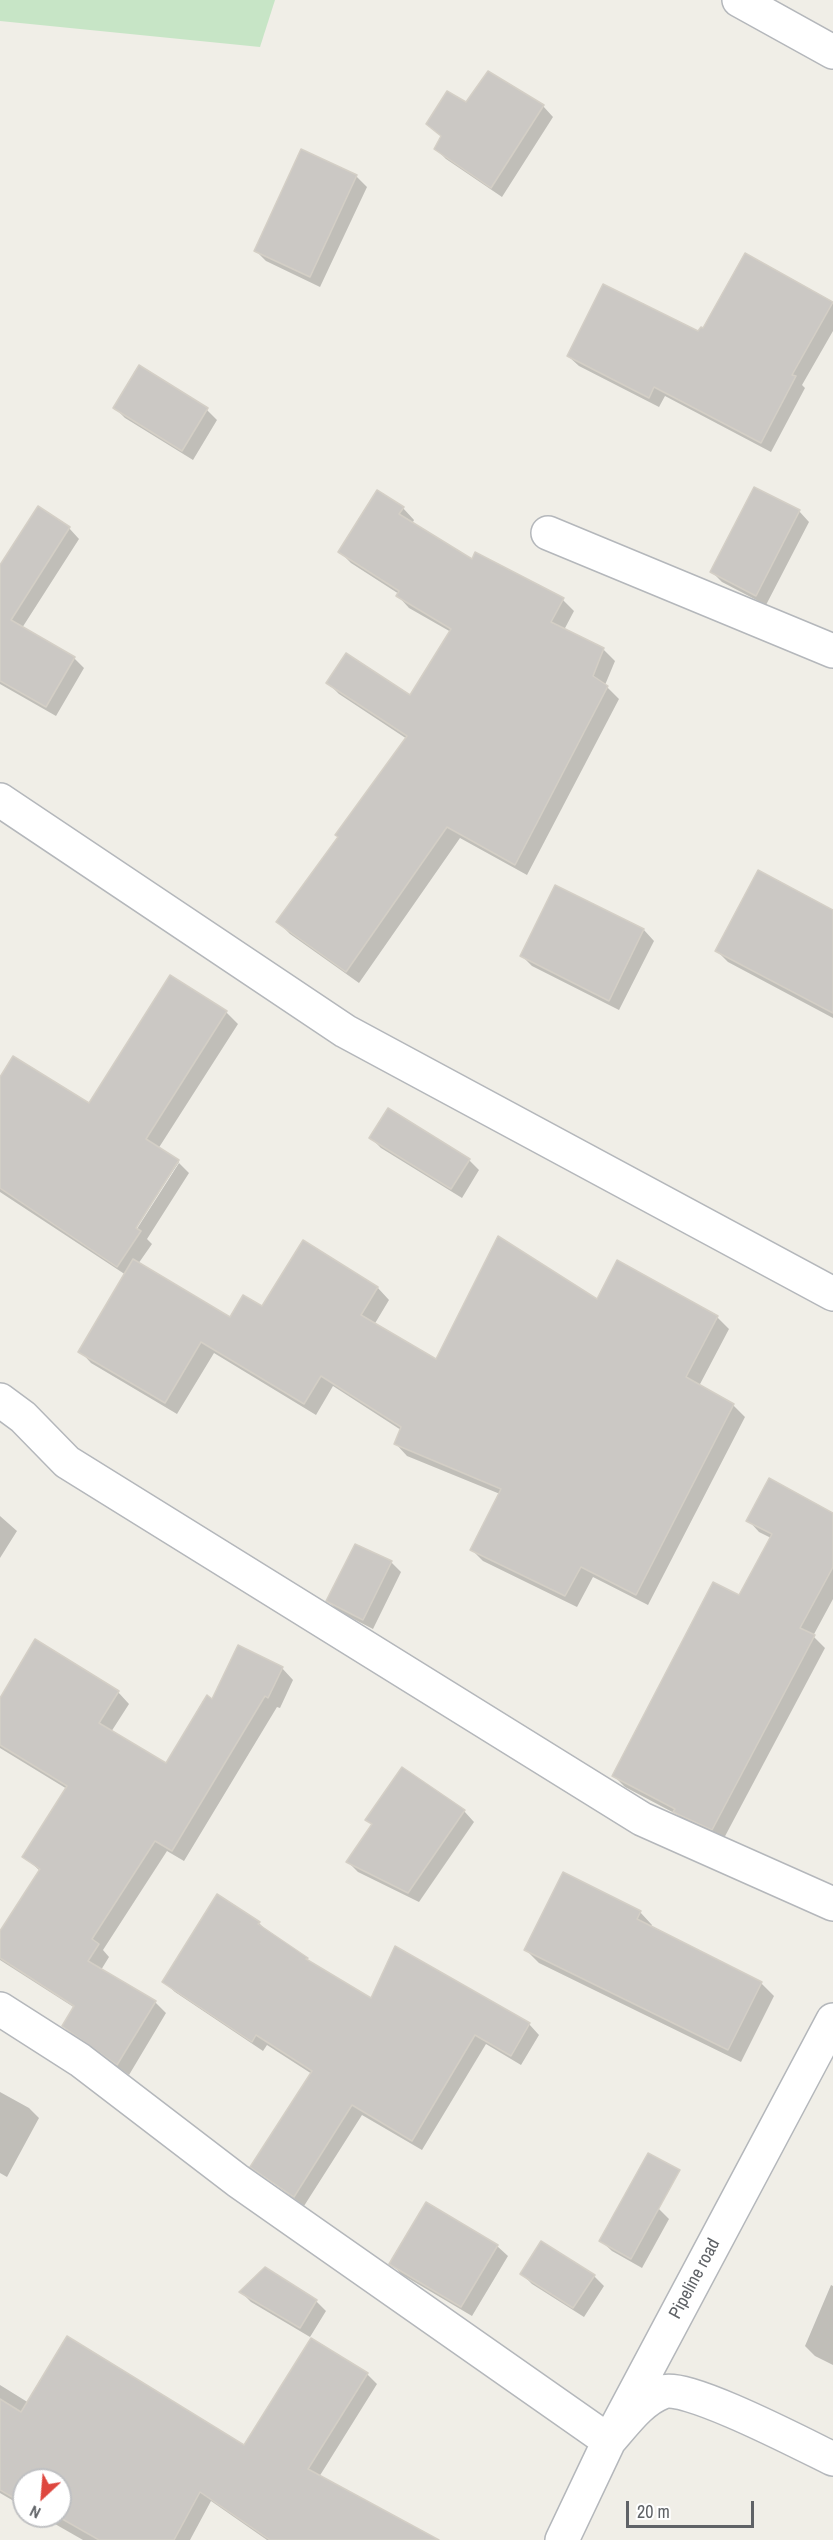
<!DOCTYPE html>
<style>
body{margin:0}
#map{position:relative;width:833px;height:2540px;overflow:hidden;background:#f0eee7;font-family:"Archivo Narrow",sans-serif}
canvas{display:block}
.north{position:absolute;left:12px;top:2468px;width:60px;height:60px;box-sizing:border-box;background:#fff;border:2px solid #bfc0c2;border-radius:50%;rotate:206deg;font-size:16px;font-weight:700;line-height:24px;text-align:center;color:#5f6266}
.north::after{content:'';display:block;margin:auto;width:21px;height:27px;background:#de473f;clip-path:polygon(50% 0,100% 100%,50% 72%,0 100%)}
.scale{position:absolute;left:626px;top:2501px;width:128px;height:27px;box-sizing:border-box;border:3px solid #5f6266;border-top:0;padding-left:8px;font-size:18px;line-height:21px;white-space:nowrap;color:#5f6266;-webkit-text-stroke:4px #fff;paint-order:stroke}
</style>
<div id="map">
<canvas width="833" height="2540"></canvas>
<div class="north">N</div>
<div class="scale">20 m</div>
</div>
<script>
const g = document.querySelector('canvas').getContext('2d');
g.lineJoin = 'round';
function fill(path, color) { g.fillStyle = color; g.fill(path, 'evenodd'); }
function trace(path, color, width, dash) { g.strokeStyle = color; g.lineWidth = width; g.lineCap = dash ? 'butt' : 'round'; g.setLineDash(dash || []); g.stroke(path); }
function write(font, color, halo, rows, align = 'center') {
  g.font = font + ' "Archivo Narrow",sans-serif'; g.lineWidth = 6; g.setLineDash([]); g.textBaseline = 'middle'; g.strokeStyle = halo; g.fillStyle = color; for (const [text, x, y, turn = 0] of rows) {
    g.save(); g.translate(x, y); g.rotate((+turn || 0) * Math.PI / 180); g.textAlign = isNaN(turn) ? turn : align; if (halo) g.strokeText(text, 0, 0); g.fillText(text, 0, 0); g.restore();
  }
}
fill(new Path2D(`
 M0 0H275L260 47 0 21Z`), '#c7e5c6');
fill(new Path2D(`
 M543 106 553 117 502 197 446 159 436 149 442 137 428 124Z
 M302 151 356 176 367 187 320 287 266 261 256 251Z
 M746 255 833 304V331L802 385 805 388 771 452 665 396 659 407 579 366 568 356 699 333 704 330Z
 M140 367 207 410 217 420 193 460 125 418 115 408Z
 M403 508 414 520 412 524 473 561 563 600 574 611 564 630 603 649 615 661 605 685 619 699 527 875 460 838 359 983 290 934 278 922 407 739 339 694 328 683 411 697 451 632 409 608 398 596 399 594 351 563 340 552Z
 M799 511 809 522 766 605 722 582 712 572Z
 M69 528 79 539 22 628 74 658 84 668 56 716 0 684V566Z
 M556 887 644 930 654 941 619 1010 532 966 522 956Z
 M833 938V1018L728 962 717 951Z
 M171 977 226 1012 238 1024 158 1149 179 1162 131 1233 133 1235 179 1163 189 1173 147 1239 152 1244 138 1264 231 1319 262 1308 303 1242 378 1288 389 1300 374 1325 437 1362 597 1301 618 1262 717 1317 729 1329 699 1386 733 1405 745 1417 648 1605 593 1577 577 1607 483 1561 471 1549 500 1494 407 1456 396 1444 401 1430 333 1386 316 1415 214 1353 177 1414 91 1363 80 1351 126 1275 0 1192V1080L89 1105Z
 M371 1138 469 1160 479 1170 462 1198 381 1148Z
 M833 1515V1599L813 1636 825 1648 723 1840 686 1823 678 1815 625 1787 614 1776 739 1597 771 1538 759 1532 748 1520Z
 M0 1516 17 1531 0 1558Z
 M391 1562 401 1572 373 1629 338 1611 328 1601Z
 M282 1668 293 1680 280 1708 277 1707 184 1861 167 1851 103 1950 109 1957 101 1970 155 2002 166 2013 129 2075 75 2037 64 2026 75 2008 0 1960V1934L40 1871 24 1856 67 1789 0 1748V1701L118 1692 129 1704 111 1732 166 1765 213 1701Z
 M464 1811 474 1822 419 1902 358 1872 348 1862 373 1826 367 1819Z
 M640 1912 652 1925 651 1927 761 1983 774 1996 741 2062 539 1963 526 1950Z
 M259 1923 269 1933 313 1965 371 2000 529 2024 539 2035 521 2065 486 2044 422 2150 362 2115 304 2206 252 2167 312 2074 267 2045 263 2051 175 1992 164 1982Z
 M0 2092 29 2108 39 2118 7 2177 0 2173Z
 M658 2208 669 2219 642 2268 612 2251 601 2241Z
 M497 2246 508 2256 472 2316 401 2274 391 2263Z
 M522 2274 594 2276 604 2286 584 2317 532 2284Z
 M831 2285 833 2286V2365L815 2356 805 2346Z
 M241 2292 316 2301 326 2311 310 2337 251 2302Z
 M367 2374 377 2384 319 2477 412 2540H267L211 2501 190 2540H83L41 2516H60V2480H24V2507L0 2493V2385L29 2403 244 2447Z`), '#0003');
const building = new Path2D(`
 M488 71 544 105 491 188 434 149 441 136 426 124 447 91 466 102Z
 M301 149 357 175 310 277 254 251Z
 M745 253 833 302 792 375 796 376 761 443 654 387 649 398 567 356 603 284 698 331 701 327 703 328Z
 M139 365 208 408 182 451 113 408Z
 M754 487 800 510 756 596 710 572Z
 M377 490 404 507 399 514 472 559 475 552 564 598 551 622 604 648 593 676 608 686 515 865 447 827 346 972 276 922 338 837 335 835 407 736 326 683 346 653 410 695 451 629 396 596 399 591 338 552Z
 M38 506 70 527 11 620 75 657 46 707 0 681V565Z
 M758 870 833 910V1013L715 951Z
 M555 885 644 929 609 1001 520 956Z
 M170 975 227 1011 146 1139 179 1160 136 1228 141 1231 117 1267 0 1188V1077L13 1056 89 1103Z
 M388 1108 470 1159 451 1189 369 1138Z
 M498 1236 597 1299 617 1260 718 1316 686 1377 734 1404 636 1595 581 1567 565 1596 470 1550 501 1489 394 1444 401 1427 321 1376 304 1404 201 1342 165 1403 78 1352 133 1259 230 1317 243 1295 262 1306 303 1240 378 1287 361 1315 436 1359Z
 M769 1478 833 1513V1567L800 1628 815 1635 712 1830 673 1812 675 1809 612 1776 713 1582 739 1595 772 1534 746 1521Z
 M355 1544 392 1561 363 1620 326 1601Z
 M35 1639 119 1691 99 1723 166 1763 207 1695 212 1699 238 1645 283 1667 268 1698 265 1696 172 1851 155 1841 92 1939 99 1944 88 1961 156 2001 117 2065 62 2026 74 2006 0 1958V1931L40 1869 22 1857 67 1786 0 1745V1698Z
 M402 1767 465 1810 408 1893 346 1862 372 1824 365 1820Z
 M563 1872 641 1911 637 1919 762 1982 728 2050 524 1950Z
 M217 1894 260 1922 258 1924 308 1958 306 1959 371 1998 395 1946 530 2023 511 2056 475 2035 412 2141 352 2105 294 2197 250 2167 312 2071 256 2035 252 2042 162 1982Z
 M648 2153 680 2170 631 2259 599 2241Z
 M426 2202 498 2245 461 2307 389 2264Z
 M541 2241 595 2275 573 2308 520 2274Z
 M265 2267 317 2300 300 2328 239 2292Z
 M67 2336 244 2445 311 2338 368 2373 308 2469 439 2540H270L200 2492 174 2540H99L57 2516H60V2480H24V2504L0 2490V2399L21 2412Z`);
fill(building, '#cbc8c4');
trace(building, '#d4cfc6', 1.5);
const minor = new Path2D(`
 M739 0 833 52
 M548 533 833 651
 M0 800 345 1031 833 1294
 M0 1400 23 1417 67 1462 642 1819 833 1904
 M0 2009 80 2060 238 2181 609 2441C625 2423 641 2400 663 2392 686 2383 806 2446 833 2459
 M562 2540 609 2441 833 2020`);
trace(minor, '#b4b7bb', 36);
trace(minor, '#fff', 33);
write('18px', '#5f6266', '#fff', [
 ["Pipeline road",695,2279,-62]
]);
</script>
